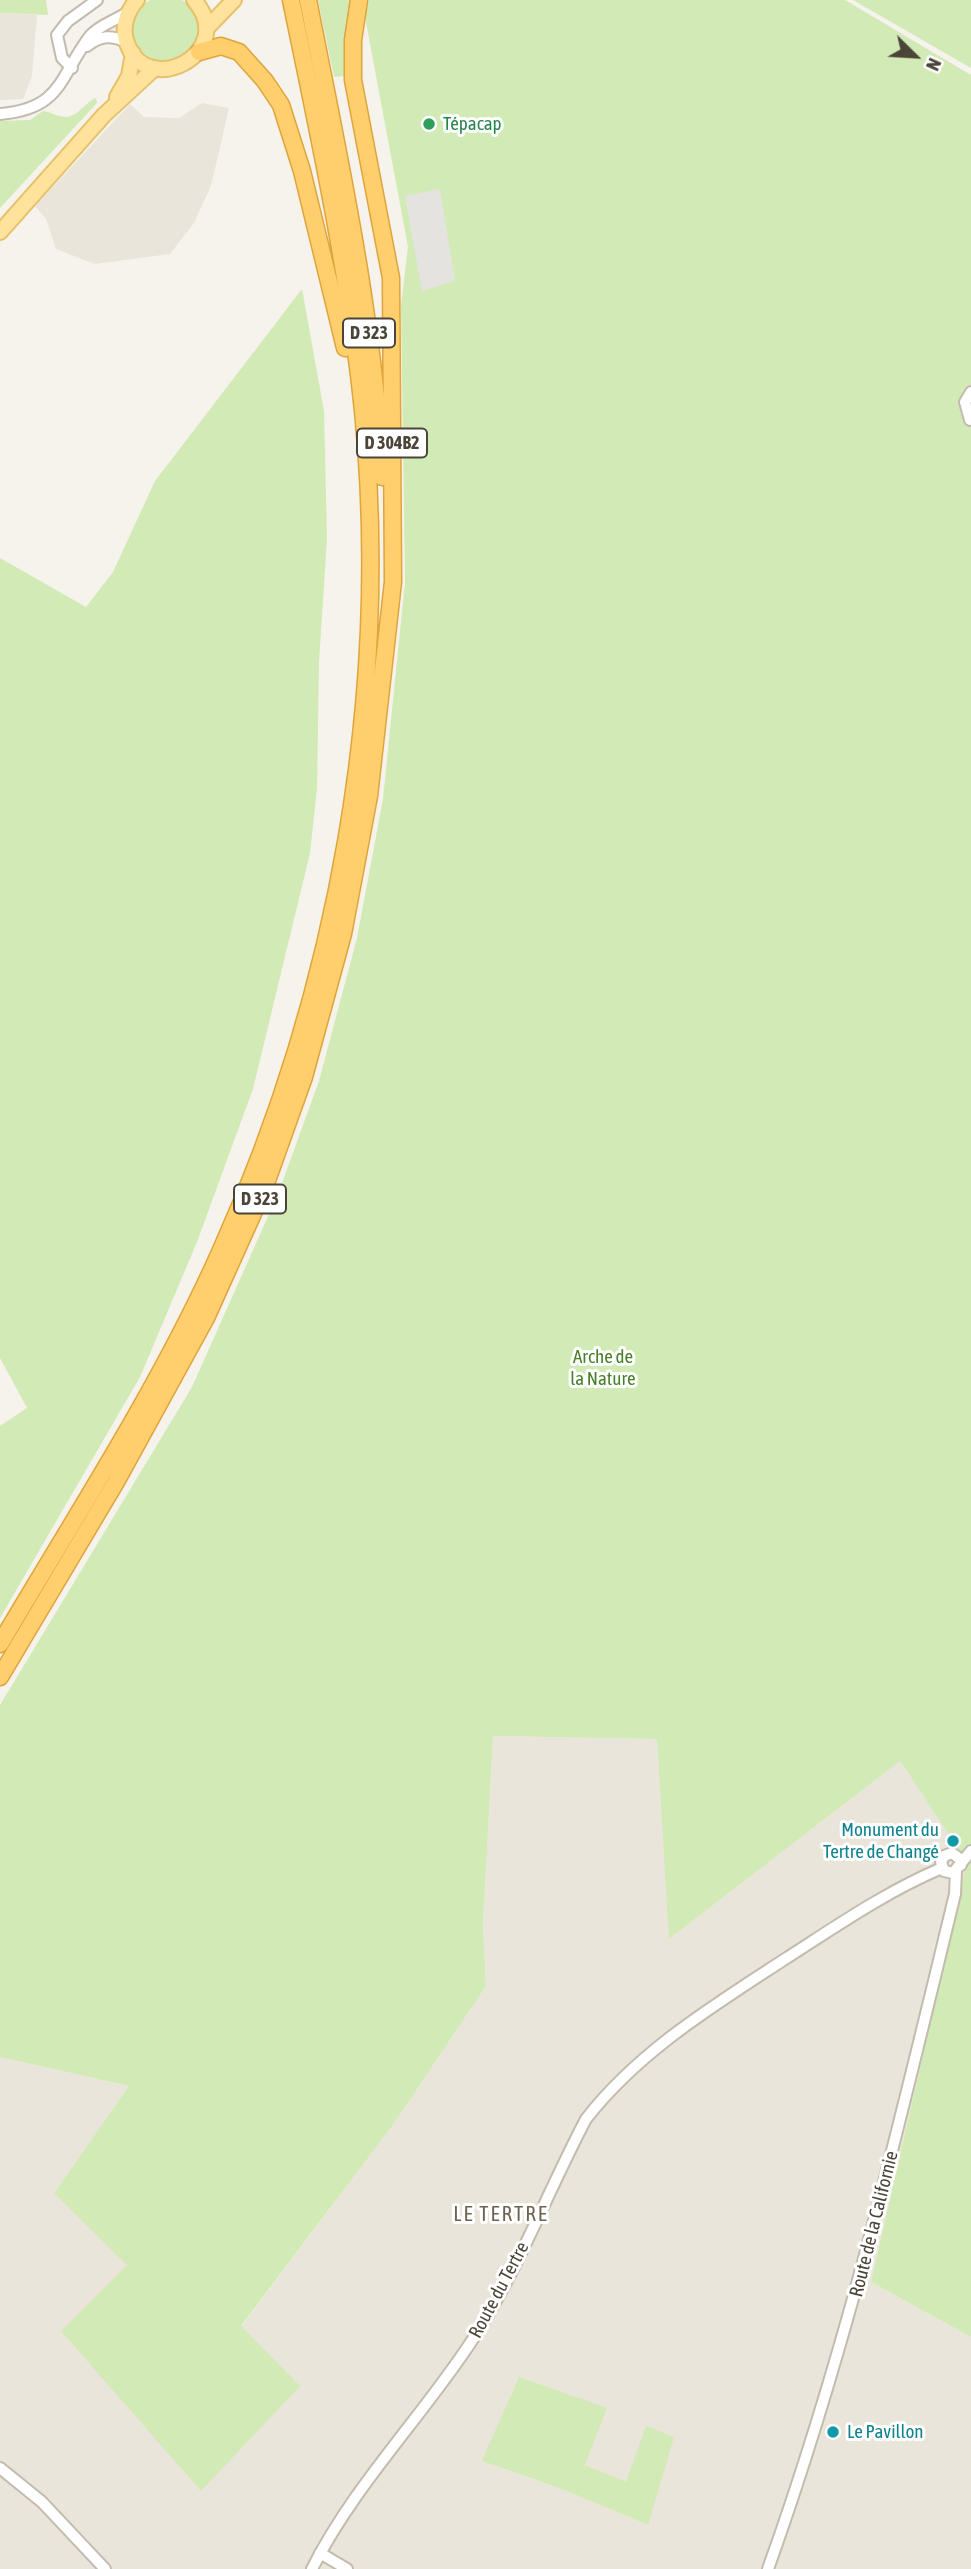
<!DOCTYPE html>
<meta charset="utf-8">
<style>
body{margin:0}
#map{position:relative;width:971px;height:2569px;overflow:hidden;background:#f6f3ec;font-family:"Asap Condensed",sans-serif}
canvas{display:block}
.north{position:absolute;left:880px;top:21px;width:70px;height:70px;-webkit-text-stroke:5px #fff;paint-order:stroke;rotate:114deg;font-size:19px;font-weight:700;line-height:28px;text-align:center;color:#4b4439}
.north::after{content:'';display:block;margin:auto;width:24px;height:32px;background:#4b4439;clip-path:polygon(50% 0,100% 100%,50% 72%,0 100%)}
</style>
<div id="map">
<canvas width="971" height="2569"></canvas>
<div class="north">N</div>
</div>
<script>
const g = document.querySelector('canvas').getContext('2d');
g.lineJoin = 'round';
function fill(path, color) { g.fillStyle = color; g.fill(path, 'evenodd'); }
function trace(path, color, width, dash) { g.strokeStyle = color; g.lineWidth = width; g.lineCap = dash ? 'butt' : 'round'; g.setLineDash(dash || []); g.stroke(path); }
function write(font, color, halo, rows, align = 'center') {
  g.font = font + ' "Asap Condensed",sans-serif'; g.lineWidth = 6; g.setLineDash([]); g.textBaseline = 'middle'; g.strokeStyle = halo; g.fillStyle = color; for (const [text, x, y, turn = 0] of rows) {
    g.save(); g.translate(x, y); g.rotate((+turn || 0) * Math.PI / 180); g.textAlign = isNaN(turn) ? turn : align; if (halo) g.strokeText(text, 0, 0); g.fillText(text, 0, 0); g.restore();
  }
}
fill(new Path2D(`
 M0 13 37 15 32 76 23 99 0 100Z
 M202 103 229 108 211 186 194 223 170 254 95 264 56 249 46 219 35 206 130 104 144 117 179 118Z
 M493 1736 657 1739 670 1938 900 1761 967 1862 871 2282 971 2337V2569H0V2057L129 2086 54 2193 241 2327 393 2125 486 1986 483 1924ZM606 2408 585 2465 627 2483 646 2426 648 2525 562 2489 482 2461Z`), '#eae5da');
fill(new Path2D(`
 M133 29a33 33 0 1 1 66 0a33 33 0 1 1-66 0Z
 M0 0H46L48 15 0 13Z
 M318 0H355L345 76 334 77Z
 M369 0H845L971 75V2337L871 2282 967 1862 900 1761 669 1939 657 1739 493 1736 483 1924 486 1986 393 2125 241 2326 300 2386 201 2491 61 2331 127 2265 54 2193 129 2086 0 2057V1705L192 1387 278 1194 319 1081 357 938 383 799 405 582 401 305 408 247 365 17Z
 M853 0H971V68Z
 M96 98 97 103 0 208V121L30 120 43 111C50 112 59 117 66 117 78 117 85 102 96 98Z
 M302 289 324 411 327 539 319 662 317 789 310 853 253 1089 197 1242 140 1377 0 1618V1426L27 1408 0 1358V558L86 607 113 572 155 481Z
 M519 2377 607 2408 585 2465 626 2482 646 2426 674 2437 648 2525 562 2489 482 2461Z`), '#d2eab5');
fill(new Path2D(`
 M440 189 455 281 422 291 405 196Z`), '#e5e3e0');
const minor = new Path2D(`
 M87 46C101 35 111 35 127 42
 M72 68 62 58 57 35 68 21 97 0
 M0 114C62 109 59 77 90 36 99 25 117 20 128 12
 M970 420 965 402 971 392
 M961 1865 960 1859 952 1853 944 1856 941 1862 944 1871 953 1873 971 1851
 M0 2468 42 2502 105 2569
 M320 2553 347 2569
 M312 2569C353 2487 421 2418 471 2342 517 2273 547 2193 586 2119 639 2051 713 2006 785 1959 835 1927 887 1891 942 1868
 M768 2569C847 2349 900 2121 955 1894L956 1872`);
const major = new Path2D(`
 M137 0C127 11 122 26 126 40 144 102 240 53 194 0
 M206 29 234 0
 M117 97 129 76 133 53
 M0 232 104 115 155 68`);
const highway = new Path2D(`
 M308 0C339 158 374 315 382 477
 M199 52 221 46 239 52 265 81 281 105 302 171 345 348
 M0 1644C76 1515 160 1387 221 1250 338 990 391 696 363 411 349 273 319 136 291 0
 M0 1677 116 1482 206 1318 264 1189 304 1077 343 934 369 796 393 582 391 278 353 80V40L359 0`);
trace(minor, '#c2bbae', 14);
trace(major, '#e6c16a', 18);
trace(highway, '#e0a43c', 19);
trace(minor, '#fff', 10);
trace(major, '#ffe39c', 14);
trace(highway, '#ffcf6e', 16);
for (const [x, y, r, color] of [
 [429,124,7,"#2e9e5b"],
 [953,1841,7,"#0f9aa8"],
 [833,2432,7,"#0f9aa8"]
]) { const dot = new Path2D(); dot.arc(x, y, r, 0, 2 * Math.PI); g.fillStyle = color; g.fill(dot); trace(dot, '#fff', 2.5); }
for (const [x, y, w] of [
 [369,333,52],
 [392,443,70],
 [260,1199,52]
]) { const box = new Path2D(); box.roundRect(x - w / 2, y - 14.5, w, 29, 5); g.fillStyle = '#fff'; g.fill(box); trace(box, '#4b4439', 2); }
write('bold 18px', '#4b4439', null, [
 ["D 323",369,333],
 ["D 304B2",392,443],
 ["D 323",260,1199]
]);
write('19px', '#27864d', '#fff', [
 ["Tépacap",443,124]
], 'left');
write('19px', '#4a7f2a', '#fff', [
 ["Arche de",603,1357],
 ["la Nature",603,1379]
]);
write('19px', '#0d838f', '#fff', [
 ["Monument du",939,1830],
 ["Tertre de Changé",939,1852],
 ["Le Pavillon",847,2432,"left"]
], 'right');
write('19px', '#4b4439', '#fff', [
 ["Route de la Californie",874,2224,-76],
 ["Route du Tertre",499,2290,-62]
]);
g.letterSpacing = '2px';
write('21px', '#6e6250', '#fff', [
 ["LE TERTRE",501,2214]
]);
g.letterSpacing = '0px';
</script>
